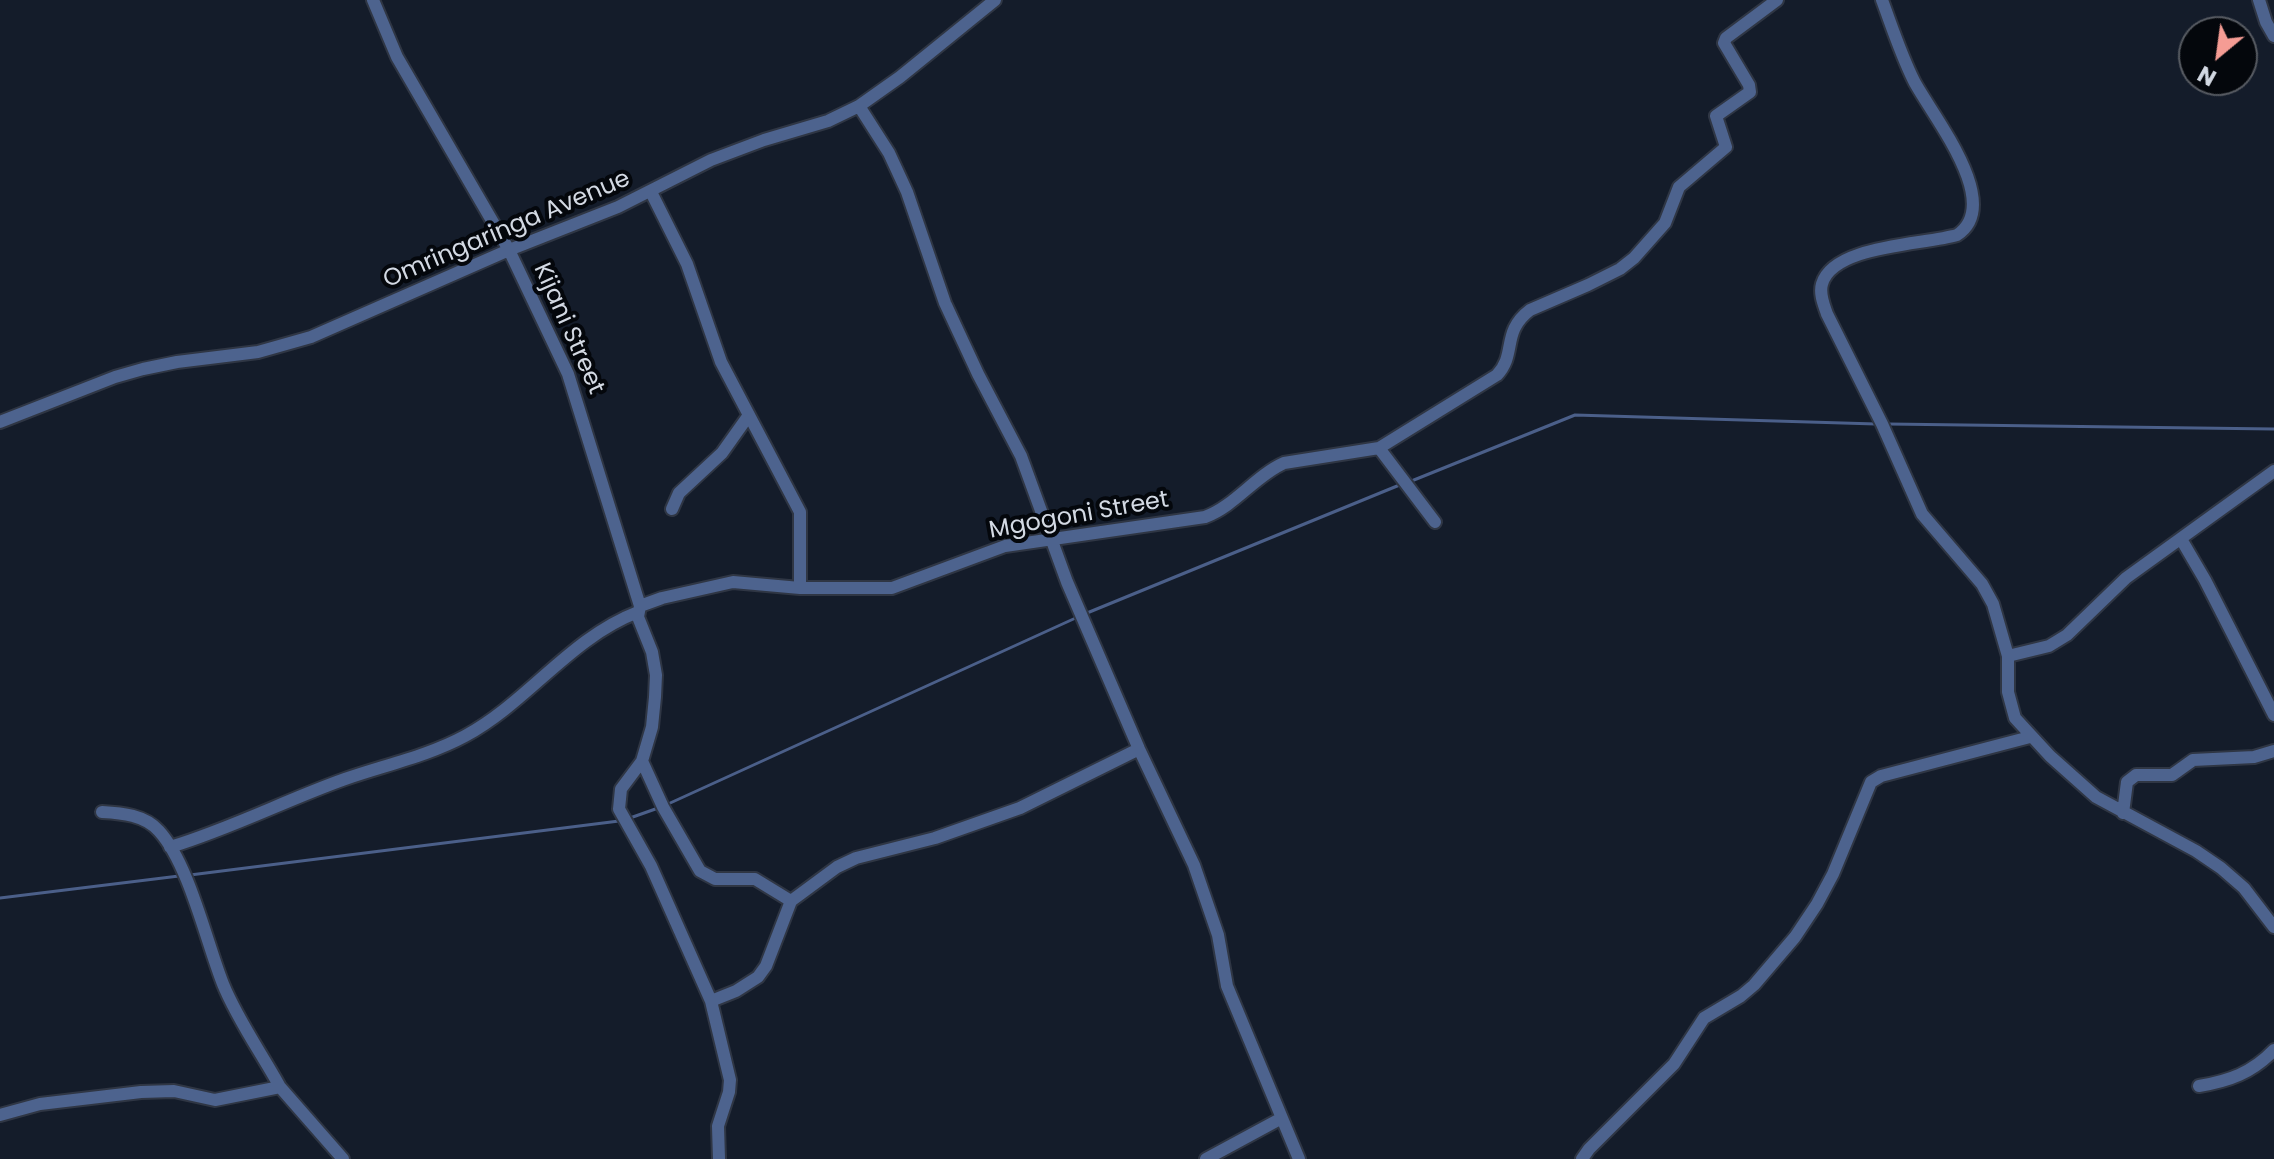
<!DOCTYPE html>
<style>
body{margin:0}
#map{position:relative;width:2274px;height:1159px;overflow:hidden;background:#141c2a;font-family:Poppins,sans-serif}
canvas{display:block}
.north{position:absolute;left:2178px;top:16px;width:80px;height:80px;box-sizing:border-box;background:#04070c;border:2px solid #575b62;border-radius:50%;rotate:209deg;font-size:22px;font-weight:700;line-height:32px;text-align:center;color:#d3d9e3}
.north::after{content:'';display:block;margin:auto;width:28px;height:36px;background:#f59c94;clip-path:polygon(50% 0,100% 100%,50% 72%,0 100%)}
</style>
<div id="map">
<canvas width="2274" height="1159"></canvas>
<div class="north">N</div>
</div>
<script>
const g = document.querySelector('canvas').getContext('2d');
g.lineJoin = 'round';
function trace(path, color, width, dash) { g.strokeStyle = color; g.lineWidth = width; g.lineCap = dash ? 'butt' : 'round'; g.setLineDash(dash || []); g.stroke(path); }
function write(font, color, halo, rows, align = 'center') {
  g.font = font + ' Poppins,sans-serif'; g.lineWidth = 8; g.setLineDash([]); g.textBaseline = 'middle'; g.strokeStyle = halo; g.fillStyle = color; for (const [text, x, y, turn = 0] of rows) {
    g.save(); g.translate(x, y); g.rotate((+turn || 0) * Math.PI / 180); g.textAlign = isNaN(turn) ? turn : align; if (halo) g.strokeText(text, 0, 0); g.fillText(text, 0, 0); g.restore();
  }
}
trace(new Path2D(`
 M1888 424 2274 429
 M1409 482 1575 415 1876 424
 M1087 613 1402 484
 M668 804 1080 616
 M630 818 661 807
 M190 875 619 821
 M0 898 179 876`), '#4b5f89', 3);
const minor = new Path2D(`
 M373 0 397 57 509 250 568 374 640 606
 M1882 0C1892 27 1901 55 1914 81 1931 114 2005 204 1957 235 1923 245 1833 245 1822 284 1819 294 1824 305 1827 314L1882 424 1922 514 1982 584 1993 604 2008 656V692L2015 718 2050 756 2096 797 2196 851 2221 868 2244 888 2274 927
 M2259 0 2266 22 2274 36
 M859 106 889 153 907 192 945 303 978 374 1021 456 1067 582 1139 749 1194 865 1218 935 1227 986 1299 1159
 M651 192 687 264 721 362 800 512V588
 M0 422 115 377 143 369 177 362 258 352 311 337 509 250 618 207 711 160 764 140 828 121 859 106 900 77 995 0
 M1379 448 1435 522
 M672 509 679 493 722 453 749 415
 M2181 539 2205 580 2274 715
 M2008 656 2049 646 2067 635 2126 578 2274 471
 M642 761 663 807 700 871 715 879H755L791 901
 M102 812C122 813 145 815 159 831 189 864 206 941 223 984 237 1019 262 1054 280 1087
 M2123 813 2127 782 2136 775H2172L2193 760 2254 757 2274 751
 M170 847C230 829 286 800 345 779 385 765 428 756 465 736 528 702 570 638 638 612
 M711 1001 736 991 758 977 766 966 791 901 837 867 856 858 935 838 1020 808 1139 749
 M2199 1086C2229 1081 2252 1073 2274 1050
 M0 1115 40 1104 141 1092 174 1091 215 1100 280 1087 343 1159
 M719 1159 718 1126 729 1092 730 1080 711 1001 651 866 619 809 621 789 642 761 652 727 655 697 656 675 652 652 638 617 640 606 662 598 733 582 800 588H892L1005 546 1205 517C1235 506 1255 476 1284 463L1379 448 1497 375C1517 354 1501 332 1530 310L1588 285 1620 269 1634 258 1665 223 1679 187 1726 147 1716 116 1750 92 1749 85 1724 43 1726 38 1777 0
 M1206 1159 1280 1119
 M1582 1159 1589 1149 1674 1064 1704 1018 1741 996 1754 985 1795 937 1817 904 1833 874 1871 782 1881 776 2030 737`);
trace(minor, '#2f3644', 16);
trace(minor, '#4d638e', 12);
write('24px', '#d3d9e3', '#04070c', [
 ["Omringaringa Avenue",507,230,-23],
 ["Kijani Street",568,329,66],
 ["Mgogoni Street",1079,516,-10]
]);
</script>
